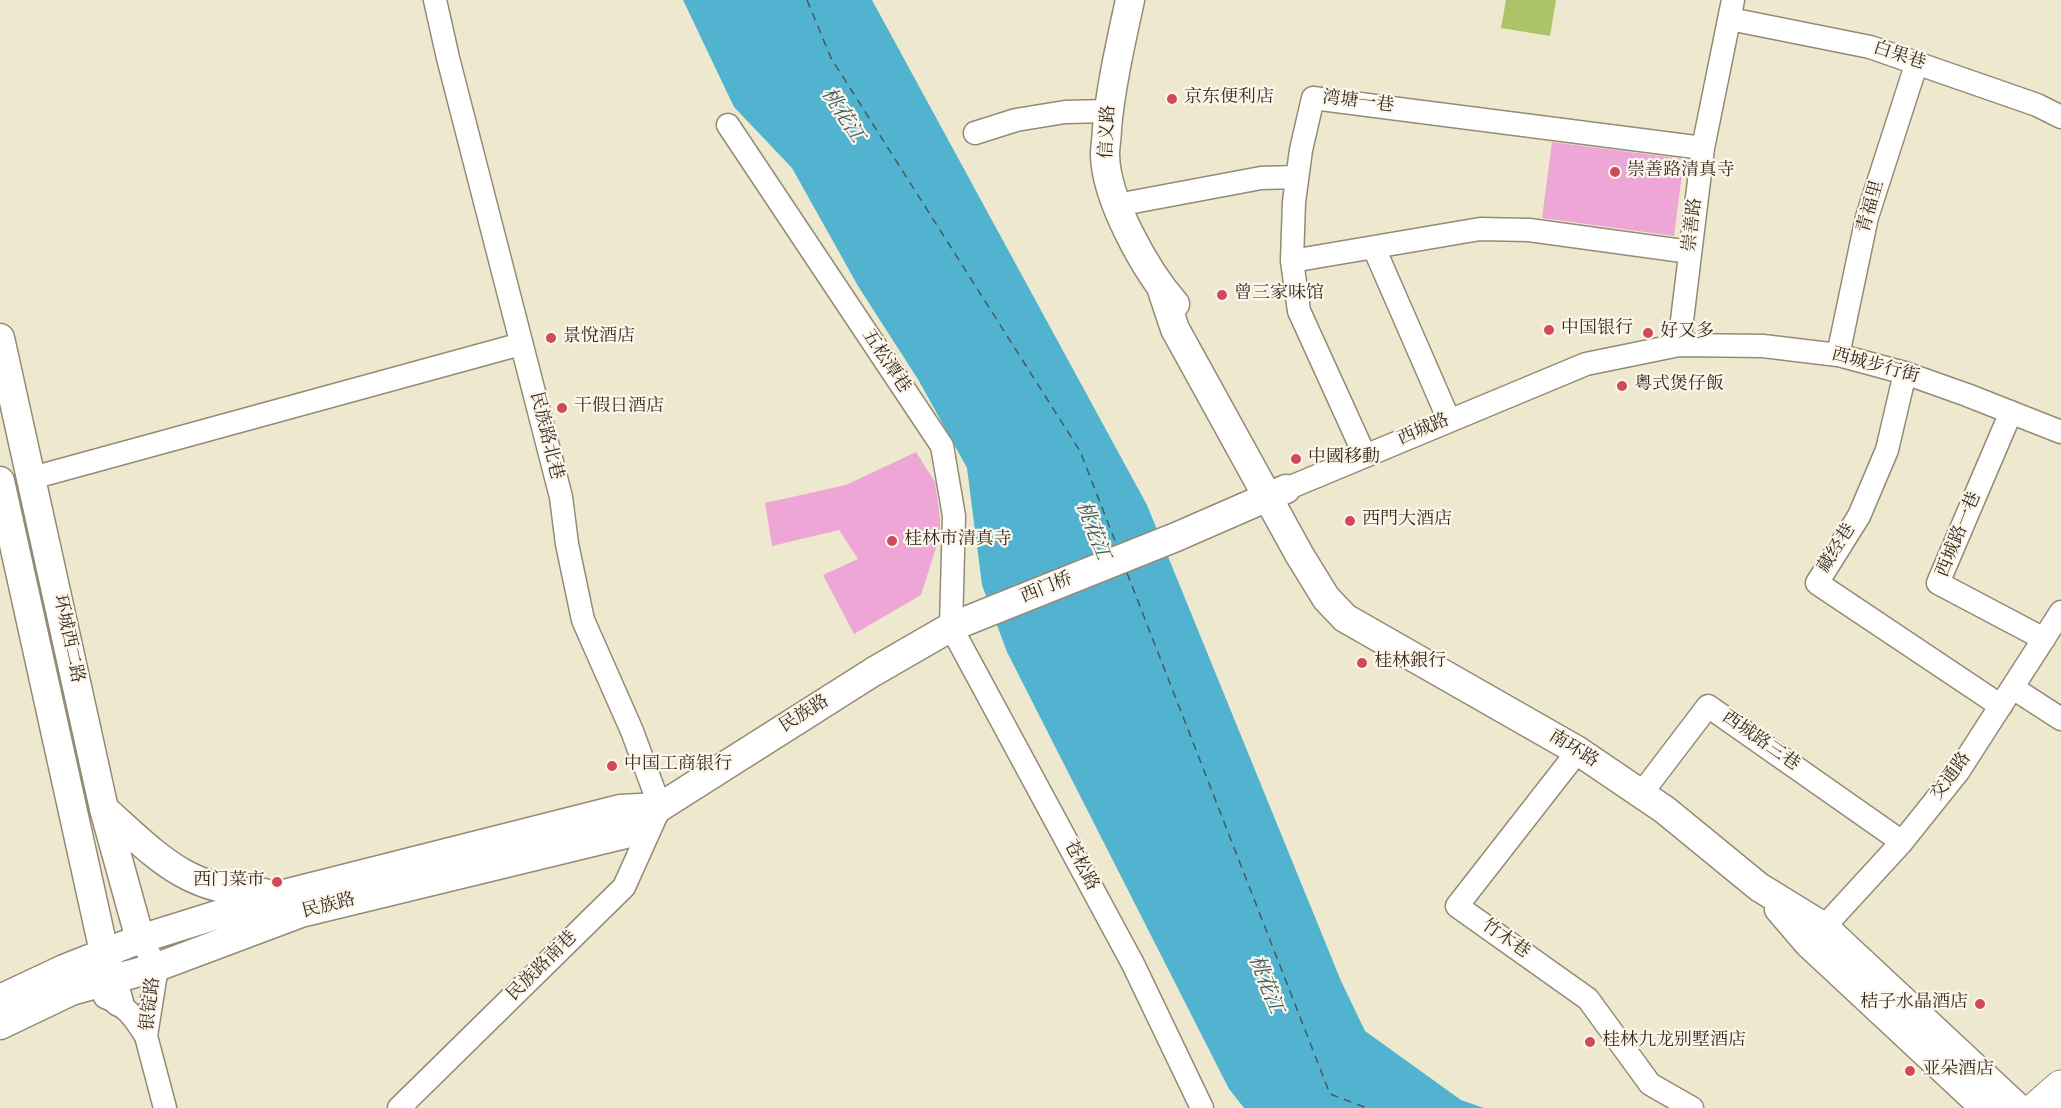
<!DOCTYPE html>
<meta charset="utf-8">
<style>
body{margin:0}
canvas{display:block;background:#eee9ce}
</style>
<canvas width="2061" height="1108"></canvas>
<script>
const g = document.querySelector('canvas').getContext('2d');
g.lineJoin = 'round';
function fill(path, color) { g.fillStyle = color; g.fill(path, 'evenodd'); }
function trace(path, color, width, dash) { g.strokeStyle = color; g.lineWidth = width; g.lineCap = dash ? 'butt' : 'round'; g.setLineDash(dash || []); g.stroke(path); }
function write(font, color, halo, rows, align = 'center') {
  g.font = font + ' Vollkorn,"Noto Serif SC",serif'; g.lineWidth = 4.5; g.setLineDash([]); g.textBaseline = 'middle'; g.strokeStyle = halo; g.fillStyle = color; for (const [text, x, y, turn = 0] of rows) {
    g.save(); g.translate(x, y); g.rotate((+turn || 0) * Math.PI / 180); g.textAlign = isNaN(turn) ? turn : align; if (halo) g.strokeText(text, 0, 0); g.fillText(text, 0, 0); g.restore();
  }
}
fill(new Path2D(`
 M1506 0H1556L1550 36 1501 28Z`), '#acc368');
fill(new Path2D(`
 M683 0H872L1147 505 1341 981 1365 1031 1461 1100 1484 1108H1244L1229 1089 1007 652 982 585 967 468 919 381 858 286 792 168 734 107Z`), '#52b3d1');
trace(new Path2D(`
 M807 0 831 58 1080 451 1117 546
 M1127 573 1330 1094 1367 1108`), '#435a5d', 1.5, [8, 6]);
fill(new Path2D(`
 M1552 142 1684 159 1674 236 1542 218Z
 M916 452 935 482 940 517V535L921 595 854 634 823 575 858 559 839 530 772 546 765 503 846 485Z`), '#eda6d5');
const minor = new Path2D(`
 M1730 19 1870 47 2037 105 2061 117
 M728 125 942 446 954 516 951 627 1133 964 1202 1108
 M975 133 1016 120 1065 112 1109 111
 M1117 205 1261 178 1296 177
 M1374 248 1449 420
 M1292 261 1480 229 1529 230 1690 252
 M1679 345 1703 148 1733 0
 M1838 355 1867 217 1917 62
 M1905 373 1887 450 1859 516 1817 583 2001 706
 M2011 412 1938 583 2044 639
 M1365 456 1299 311 1292 261 1294 202 1301 150 1313 98 1703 148
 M32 478 521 344
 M1286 489 1586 364 1679 345 1763 346 1838 355 1905 373 1967 395 2061 432
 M2013 688 2061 719
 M1578 751 1457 906 1588 999 1650 1084 1692 1108
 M1641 794 1708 706 1902 842
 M1824 927 1902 842 1958 772 2061 612
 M140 939 157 967 146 1036 165 1108
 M105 997C126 1005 134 1017 146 1036
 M399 1108 624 887 660 807 632 731 583 620 567 544 561 497 448 58 435 0`);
const major = new Path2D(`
 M1130 0C1121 42 1111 85 1107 128 1107 137 1105 146 1105 155 1106 200 1146 271 1175 304
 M1162 290 1175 329 1299 554 1326 598 1345 618 1578 751 1665 810 1759 887 1824 927 2018 1108
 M0 338 104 809 140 939
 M0 481 104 952 119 1002
 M104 809C158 857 187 892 264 893
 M1779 909 1808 943 1985 1108
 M0 999 64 969 140 939 284 894 620 809 660 807 873 672 951 627 1176 537 1286 489
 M0 1025 71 991 157 967 301 913 626 834 660 807`);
const highway = new Path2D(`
 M2037 1108 2061 1087`);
trace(minor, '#948a76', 25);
trace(major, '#948a76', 31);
trace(highway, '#948a76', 35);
trace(minor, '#fff', 22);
trace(major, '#fff', 28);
trace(highway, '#fff', 33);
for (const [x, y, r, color] of [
 [1172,99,6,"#d1495b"],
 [1615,172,6,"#d1495b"],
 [1222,295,6,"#d1495b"],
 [1549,330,6,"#d1495b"],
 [1648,333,6,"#d1495b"],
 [551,338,6,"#d1495b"],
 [1622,386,6,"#d1495b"],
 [562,408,6,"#d1495b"],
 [1296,459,6,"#d1495b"],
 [1350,521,6,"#d1495b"],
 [892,541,6,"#d1495b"],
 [1362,663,6,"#d1495b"],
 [612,766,6,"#d1495b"],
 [277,882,6,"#d1495b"],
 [1980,1004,6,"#d1495b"],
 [1590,1042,6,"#d1495b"],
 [1910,1071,6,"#d1495b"]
]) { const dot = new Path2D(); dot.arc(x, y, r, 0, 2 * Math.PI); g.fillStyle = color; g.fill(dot); trace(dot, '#fbf7ec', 2); }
write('18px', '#3b2a1e', '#fbf7ec', [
 ["白果巷",1899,57,18],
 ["湾塘一巷",1358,103,7],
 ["信义路",1109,132,-87],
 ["青福里",1872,207,-74],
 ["崇善路",1694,225,-83],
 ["五松潭巷",885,362,56],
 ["西城步行街",1875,367,15],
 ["西城路",1424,431,-23],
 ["民族路北巷",545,436,76],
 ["西城路一巷",1960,535,-68],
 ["藏经巷",1838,549,-58],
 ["西门桥",1047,589,-22],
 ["环城西二路",67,639,78],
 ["民族路",805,715,-32],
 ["西城路三巷",1760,742,35],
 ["南环路",1573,750,32],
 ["交通路",1952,777,-54],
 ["苍松路",1080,866,62],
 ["民族路",329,907,-14],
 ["竹木巷",1505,940,35],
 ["民族路南巷",543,967,-45],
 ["银锭路",152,1004,-83]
]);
write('18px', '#3b2a1e', '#fbf7ec', [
 ["京东便利店",1184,99],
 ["崇善路清真寺",1627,172],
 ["曾三家味馆",1234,295],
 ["中国银行",1561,330],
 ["好又多",1660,333],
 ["景悅酒店",563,338],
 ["粵式煲仔飯",1634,386],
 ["干假日酒店",574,408],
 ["中國移動",1308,459],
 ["西門大酒店",1362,521],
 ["桂林市清真寺",904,541],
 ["桂林銀行",1374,663],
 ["中国工商银行",624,766],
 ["西门菜市",265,882,"right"],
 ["桔子水晶酒店",1968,1004,"right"],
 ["桂林九龙别墅酒店",1602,1042],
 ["亚朵酒店",1922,1071]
], 'left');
write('italic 20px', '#435a5d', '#fbf7ec', [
 ["桃花江",841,116,57],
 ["桃花江",1091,531,69],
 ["桃花江",1264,985,69]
]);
</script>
